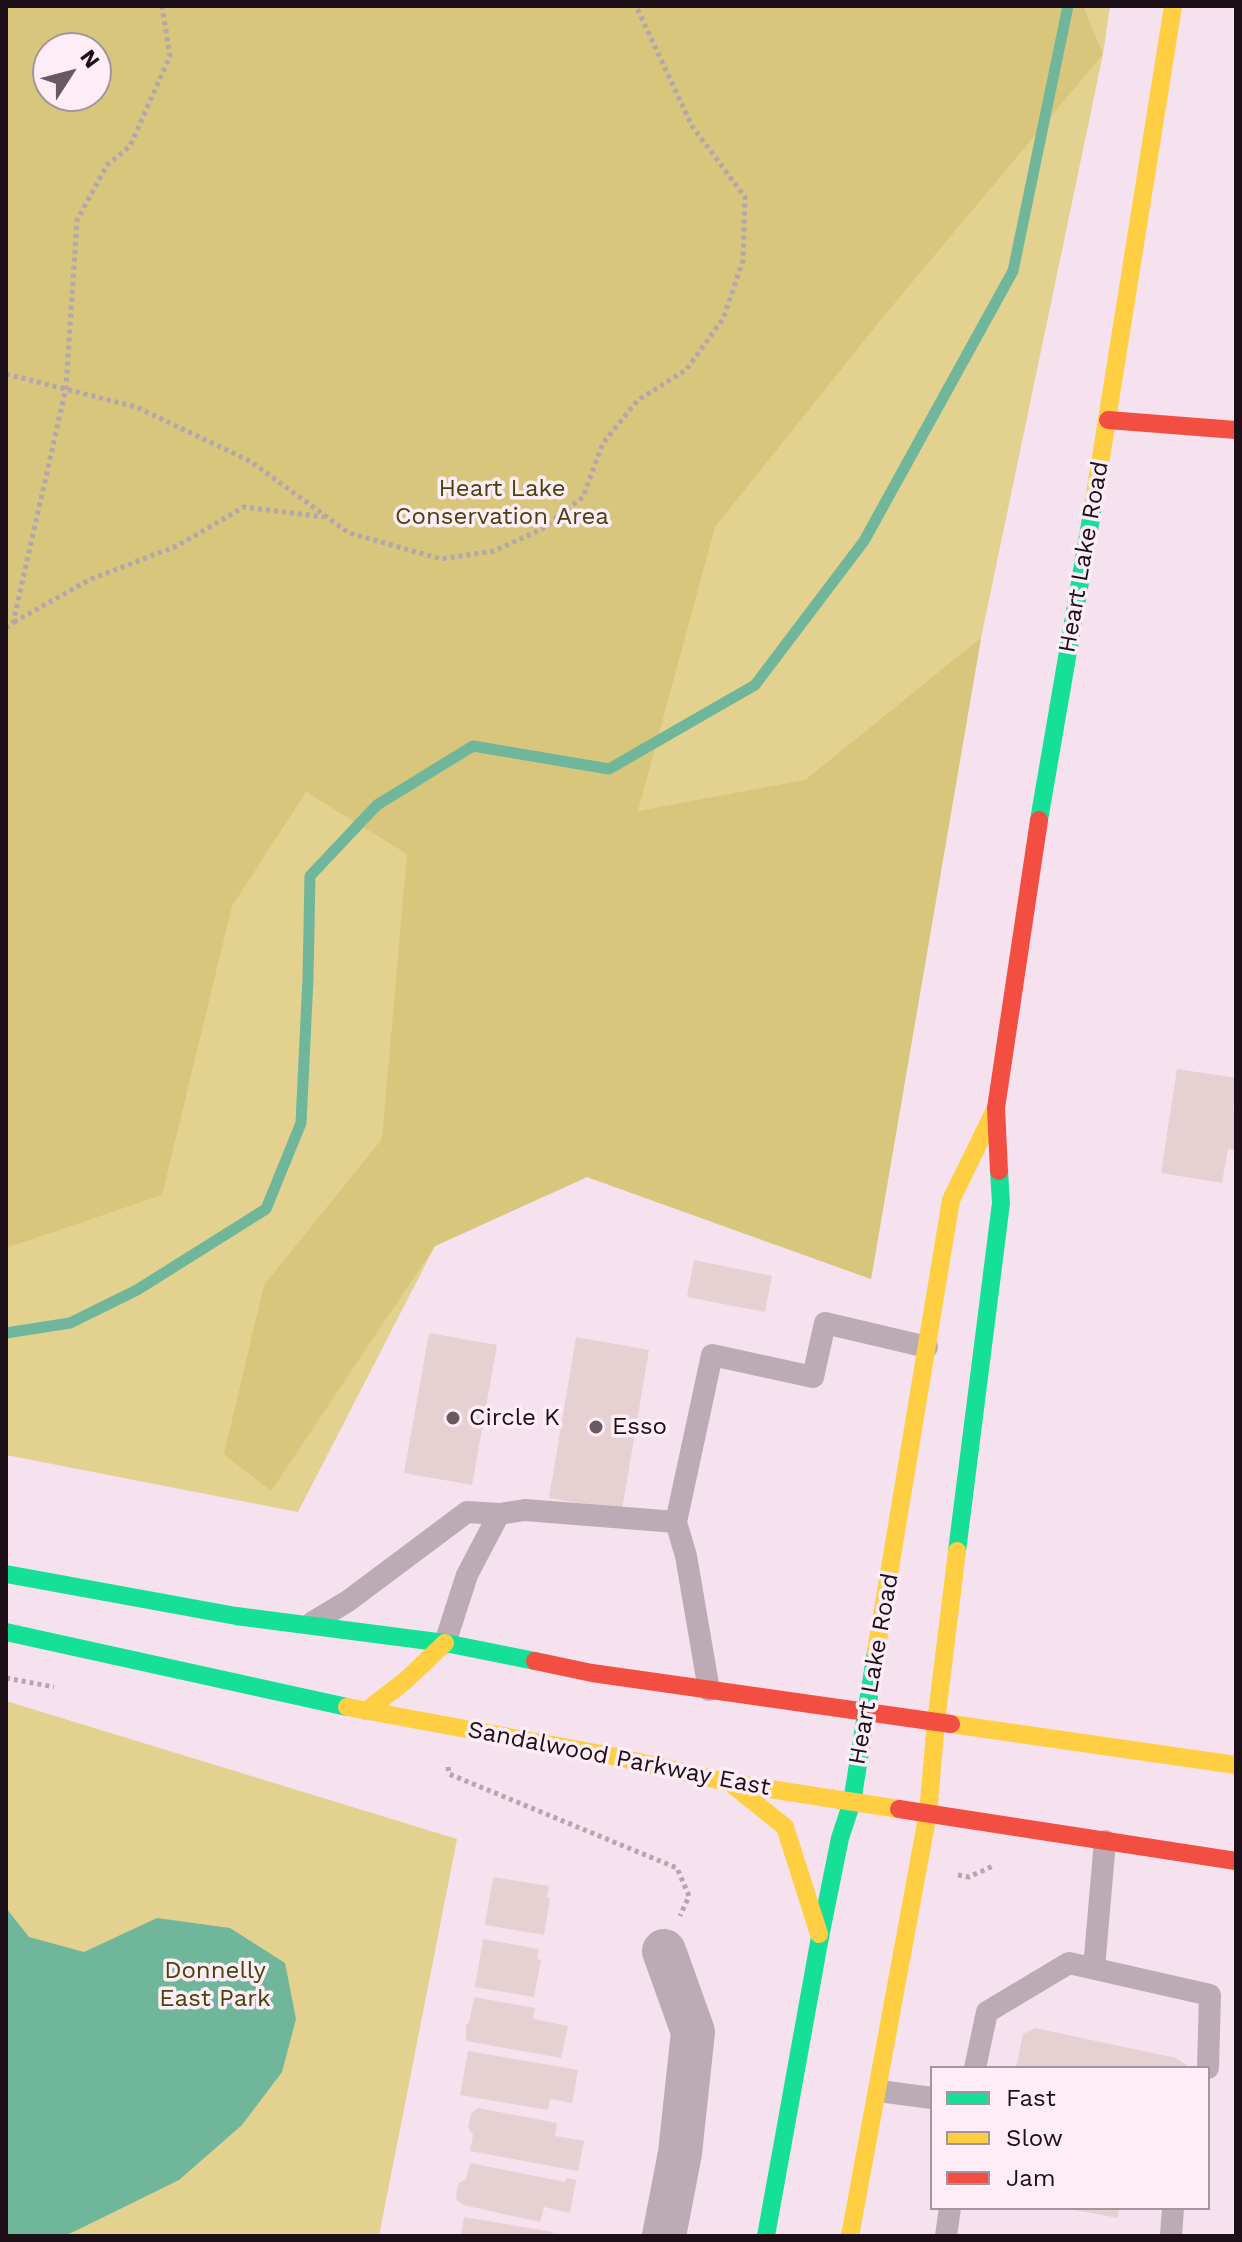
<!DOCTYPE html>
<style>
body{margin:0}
#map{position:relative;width:1242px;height:2242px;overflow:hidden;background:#f6e1ee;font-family:"Work Sans",sans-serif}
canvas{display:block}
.frame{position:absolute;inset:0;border:8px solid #1c0f17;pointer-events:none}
.legend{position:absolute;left:930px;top:2066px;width:280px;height:144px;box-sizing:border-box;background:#fdedf6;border:2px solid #a3949d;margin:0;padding:10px 14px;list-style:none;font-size:24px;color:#1c0f17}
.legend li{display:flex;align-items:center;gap:16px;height:40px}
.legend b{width:40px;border:2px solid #a3949d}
.north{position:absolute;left:32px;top:32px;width:80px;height:80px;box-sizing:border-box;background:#fdedf6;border:2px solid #a3949d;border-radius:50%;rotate:54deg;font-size:22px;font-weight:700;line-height:32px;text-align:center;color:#1c0f17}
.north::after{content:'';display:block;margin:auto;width:28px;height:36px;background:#685862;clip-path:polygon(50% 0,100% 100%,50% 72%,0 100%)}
</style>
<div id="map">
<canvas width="1242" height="2242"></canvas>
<div class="frame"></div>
<ul class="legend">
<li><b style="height:10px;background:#16e098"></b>Fast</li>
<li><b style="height:10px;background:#ffcf43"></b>Slow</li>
<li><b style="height:10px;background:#f24e42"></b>Jam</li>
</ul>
<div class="north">N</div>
</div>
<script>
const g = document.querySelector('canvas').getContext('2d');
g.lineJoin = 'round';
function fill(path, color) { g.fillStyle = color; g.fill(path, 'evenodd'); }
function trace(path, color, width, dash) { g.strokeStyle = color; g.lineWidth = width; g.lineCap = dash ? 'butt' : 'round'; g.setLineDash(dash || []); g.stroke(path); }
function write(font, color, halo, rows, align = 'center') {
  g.font = font + ' "Work Sans",sans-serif'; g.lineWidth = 7; g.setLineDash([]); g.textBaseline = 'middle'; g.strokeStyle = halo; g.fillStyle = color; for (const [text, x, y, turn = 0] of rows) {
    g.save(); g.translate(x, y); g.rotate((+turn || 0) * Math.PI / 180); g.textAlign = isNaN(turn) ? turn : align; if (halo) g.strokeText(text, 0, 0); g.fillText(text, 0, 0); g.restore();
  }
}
fill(new Path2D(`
 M6 6H1110L1103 54 981 638 871 1279 587 1177 435 1246 298 1512 6 1455ZM48 48H96V96H48Z
 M6 1701 457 1839 379 2236H6Z`), '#e3d190');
fill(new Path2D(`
 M6 6H1083L1103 54 883 317 715 527 638 811 805 780 981 638 871 1279 587 1177 435 1246 271 1491 224 1454 264 1285 382 1139 407 854 306 792 232 906 162 1195 6 1248ZM48 48H96V96H48Z`), '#d8c67c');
fill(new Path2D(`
 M6 1908 29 1937 84 1952 157 1918 230 1928 285 1963 296 2019 282 2072 242 2125 179 2180 65 2236H6Z`), '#70b69b');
trace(new Path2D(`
 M6 1333 70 1323 137 1290 266 1209 301 1123 308 978 310 876 377 805 473 746 609 769 755 685 864 541 1013 271 1068 6`), '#70b69b', 11);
fill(new Path2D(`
 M1177 1069 1236 1078 1233 1113H1236V1150L1228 1149 1222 1183 1161 1173Z
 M694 1260 772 1276 765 1312 687 1297Z
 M429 1333 497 1345 472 1485 404 1473Z
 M576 1337 649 1350 622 1510 549 1498Z
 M493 1877 549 1886 547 1897 550 1898 544 1935 485 1925Z
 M483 1939 539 1949 537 1959 541 1960 534 1997 475 1987Z
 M474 1997 535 2008 533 2019 568 2026 561 2058 466 2041V2025L469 2023Z
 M1035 2028 1176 2058 1187 2065V2068H1016L1023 2034Z
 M468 2051 578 2070 572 2103 550 2099 548 2110 460 2095Z
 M478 2108 557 2123 555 2136 584 2141 578 2171 470 2151 473 2135 468 2127 471 2114Z
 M470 2163 565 2182 566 2178 576 2180 570 2213 544 2207 540 2222 463 2205 456 2199 458 2184 466 2179Z
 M1064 2208H1119L1118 2218Z
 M464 2217 553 2232 552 2236H461Z`), '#e7d0d1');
trace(new Path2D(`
 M6 374 136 407 250 461 349 533 441 559 494 551 542 529 583 497 603 443 638 400 686 370 723 319 743 260 745 197 692 126 636 6
 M14 622 91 579 177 546 244 507 324 517
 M6 628 13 623 66 388 77 220 107 165 130 146 170 56 162 6
 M6 1678 54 1687
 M448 1767 449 1774 677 1868 689 1896 680 1916
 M958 1875 969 1877 993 1866`), '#b5a5ae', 5, [4, 4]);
trace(new Path2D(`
 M313 1622 348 1601 467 1512 499 1514 525 1510 676 1522
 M445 1643 467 1575 499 1514
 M709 1690 686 1556 676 1522 712 1355 813 1377 825 1323 927 1347
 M1094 1968 1105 1841
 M975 2068 987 2012 1069 1963 1210 1995 1208 2068
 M879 2091 932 2098
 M946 2236 950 2208
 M1171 2236 1173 2208`), '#bbabb5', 22);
trace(new Path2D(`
 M664 1951 693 2032 680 2153 664 2236`), '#bbabb5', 44);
trace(new Path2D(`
 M1039 820 1094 501
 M957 1551 1001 1203 999 1171
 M6 1574 236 1616 445 1643 535 1661
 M6 1632 347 1707
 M766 2236 820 1937 840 1838 852 1802 876 1652`), '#16e098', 18);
trace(new Path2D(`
 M1094 501 1173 6
 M876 1652 951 1200 995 1110
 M347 1707 612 1756 731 1783 899 1809
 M366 1711 405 1681 445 1643
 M951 1724 1236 1765
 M733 1785 785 1827 819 1934
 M1233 1860 1236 1861
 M850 2236 928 1813 936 1722 957 1551`), '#ffcf43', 18);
trace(new Path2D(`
 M1108 420 1236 430
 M999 1171 996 1108 1039 820
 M535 1661 592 1673 951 1724
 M899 1809 1236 1861`), '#f24e42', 18);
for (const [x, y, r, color] of [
 [453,1418,8,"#685862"],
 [596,1427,8,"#685862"]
]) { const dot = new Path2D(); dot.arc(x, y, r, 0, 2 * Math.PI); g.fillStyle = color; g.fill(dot); trace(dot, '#fdedf6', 3); }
write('24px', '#48420b', '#fdedf6', [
 ["Heart Lake",502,489],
 ["Conservation Area",502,517],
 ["Donnelly",215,1971],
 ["East Park",215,1999]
]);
write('24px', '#1c0f17', '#fdedf6', [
 ["Heart Lake Road",1084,557,-80],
 ["Heart Lake Road",874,1669,-80],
 ["Sandalwood Parkway East",619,1759,11]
]);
write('24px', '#1c0f17', '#fdedf6', [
 ["Circle K",469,1418],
 ["Esso",612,1427]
], 'left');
</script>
